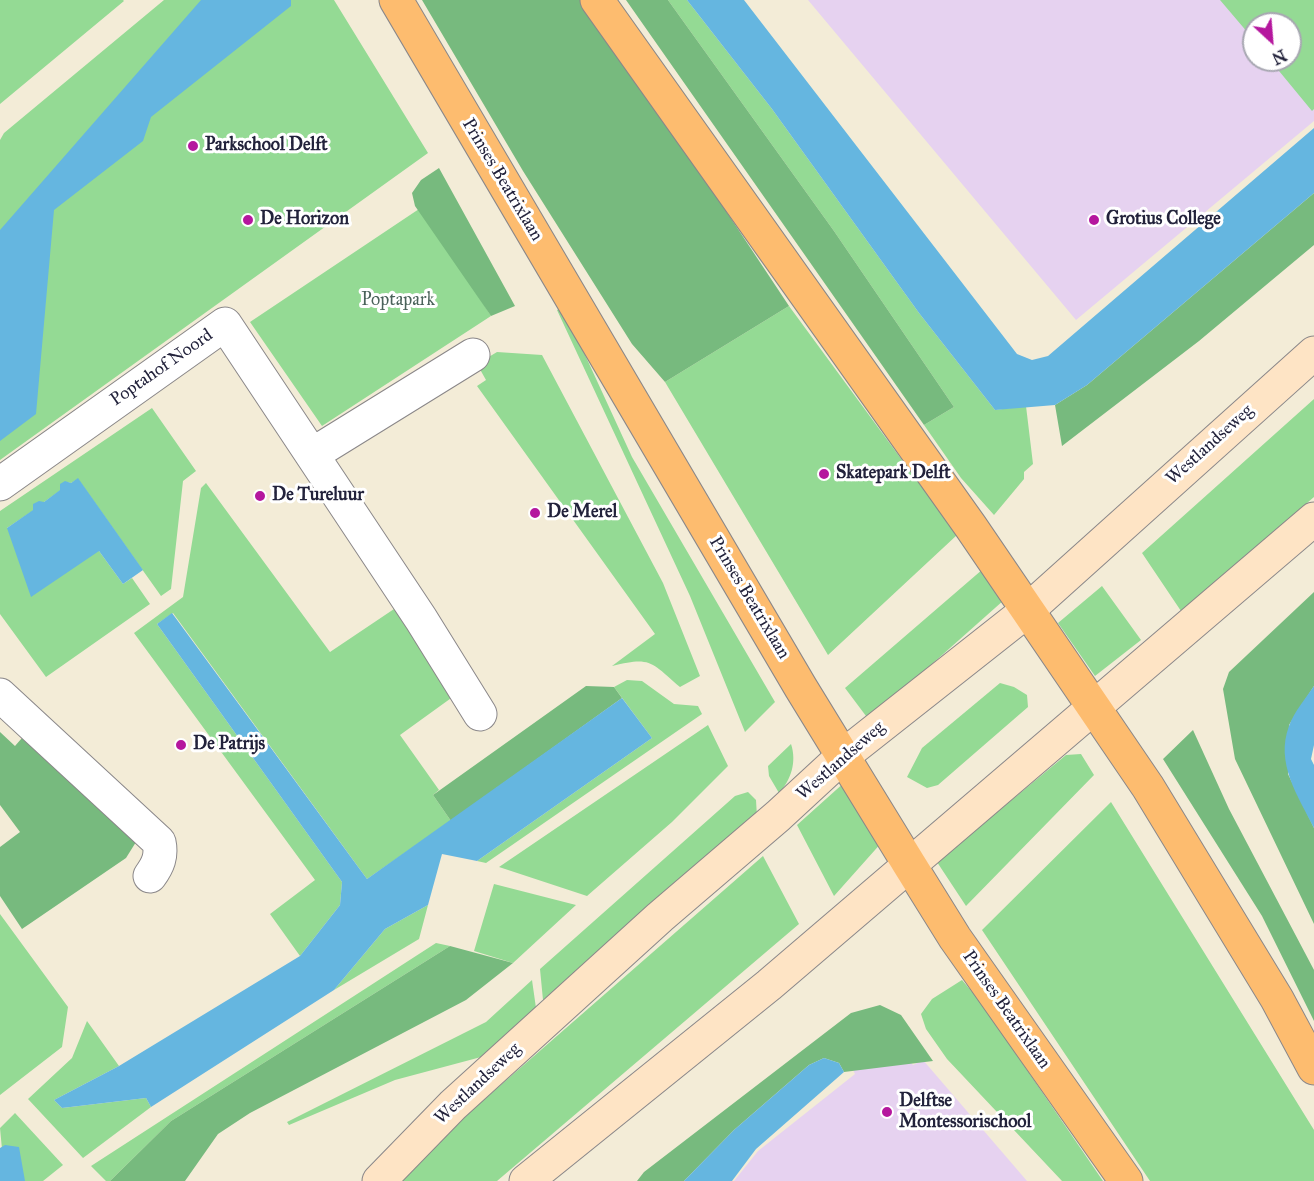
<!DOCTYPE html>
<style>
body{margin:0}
#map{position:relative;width:1314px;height:1181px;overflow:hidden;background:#f3ecd7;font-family:"IM FELL Great Primer",serif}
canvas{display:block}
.north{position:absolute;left:1242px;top:12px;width:60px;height:60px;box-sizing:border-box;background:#fff;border:2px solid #a7a7b1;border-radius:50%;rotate:154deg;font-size:16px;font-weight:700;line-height:24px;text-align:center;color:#22223b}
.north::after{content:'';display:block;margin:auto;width:21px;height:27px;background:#b5179e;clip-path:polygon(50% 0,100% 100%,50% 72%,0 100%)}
</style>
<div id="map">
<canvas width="1314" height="1181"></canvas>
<div class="north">N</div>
</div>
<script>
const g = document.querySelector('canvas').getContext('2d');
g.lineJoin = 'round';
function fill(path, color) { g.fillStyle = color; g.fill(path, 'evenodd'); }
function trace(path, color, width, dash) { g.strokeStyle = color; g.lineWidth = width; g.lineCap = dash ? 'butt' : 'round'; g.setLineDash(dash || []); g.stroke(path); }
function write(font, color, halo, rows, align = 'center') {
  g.font = font + ' "IM FELL Great Primer",serif'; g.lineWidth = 6; g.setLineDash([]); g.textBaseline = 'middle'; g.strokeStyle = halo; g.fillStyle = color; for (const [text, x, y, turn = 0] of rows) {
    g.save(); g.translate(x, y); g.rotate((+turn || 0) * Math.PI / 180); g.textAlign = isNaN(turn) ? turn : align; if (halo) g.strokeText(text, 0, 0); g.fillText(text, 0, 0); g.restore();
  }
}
fill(new Path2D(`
 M808 0H1314V121L1076 320ZM1254 24H1290V60H1254Z
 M887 1031 913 1065 923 1060 1027 1181H734L758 1151 855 1074 846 1056Z`), '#e6d2f0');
fill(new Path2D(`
 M0 0H123L124 1 0 104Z
 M164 0H334L428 153 0 460V140L4 133Z
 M668 0H687L772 109 919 313 995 410 1026 406 1033 464 1024 472V479L994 515 961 478 924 425 954 407 834 231Z
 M1220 0H1314V109L1312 111 1270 60H1290V24H1254V40Z
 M422 207 491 316 322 426 250 322Z
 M789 306 957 535 828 655 665 382Z
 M563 307 632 457 775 702 745 732 690 596 557 310Z
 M497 352 542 355 663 583 700 676 680 687C651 662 651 656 612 666L655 634 477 386 486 380 477 364Z
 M1314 399V497L1181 611 1142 553Z
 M152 408 196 471 183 481 171 589 161 596 78 479 71 483 66 482 61 490 44 502 33 505 34 510 7 528 99 551 123 584 132 578 150 604 46 677 0 614V511Z
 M206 483 330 652 397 607 454 696 400 735 439 790 433 795 451 821 367 879 173 613 157 624 342 882 340 905 300 956 270 914 315 880 134 633 183 597 201 488Z
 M983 569 1004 600 869 720 845 688Z
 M1102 586 1141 640 1095 676 1058 623Z
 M627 680 642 681 674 704 698 706 702 714 486 863 477 861 652 738 614 687Z
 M1000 683 1014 687 1027 695 1028 707 938 785 927 788 907 777 922 748Z
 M708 725 728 766 672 822 587 896 499 867Z
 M791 744C797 762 791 780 779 793L769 776 768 766Z
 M1081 754 1094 775 966 906 937 862 1066 755Z
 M846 781 883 841 834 896 797 825Z
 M748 792 756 800 757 817 543 1000 540 969 735 796Z
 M1111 802 1314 1130V1181H1150L982 930Z
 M763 856 799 924 497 1181H399L455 1125Z
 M494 884 576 905 513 963 474 951Z
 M428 905 419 939 334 990 385 929Z
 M0 914 68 1007 62 1047 0 1095Z
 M436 943 450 946 171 1121 110 1181H106L91 1166Z
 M532 980 536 1008 481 1057 395 1080 289 1125 287 1122 486 1022Z
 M962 980 979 1000 1103 1181H1062L947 1059 926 1029 921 1014 932 999Z
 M87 1021 119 1066 54 1100 62 1108 146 1098 151 1107 83 1158 28 1099 72 1058Z
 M15 1113 63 1165 43 1181H5L0 1128Z`), '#94da94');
fill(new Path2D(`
 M422 0H586L789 306 665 382 632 344 523 171Z
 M626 0H668L834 231 954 407 924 425Z
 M439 168 515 306 491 316 415 206 412 193 421 180Z
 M1314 193V245L1199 341 1062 446 1055 405 1087 385Z
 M1314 592V686L1289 725 1288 774 1314 828V924L1235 759 1223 689 1229 672Z
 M586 686 614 687 622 698 451 821 433 795Z
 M1193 730 1229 809 1314 970V1021L1262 916 1163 759Z
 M28 731 141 834 126 858 22 929 0 896V847L20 832 0 805V732L15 746Z
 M450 946 513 963 466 1000 250 1113 218 1134 185 1181H110L171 1121Z
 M880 1005 901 1015 933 1061 844 1072 839 1063 824 1058 809 1065 734 1130 684 1181H637L644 1172 851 1013Z`), '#77ba7e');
fill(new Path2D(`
 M201 0H291V6L151 117 143 141 54 210 36 414 0 441V230Z
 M687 0H744L1017 354 1032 360 1048 356 1314 128V193L1087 385 1055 405 995 410 919 313 772 109Z
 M78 478 143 570 123 584 99 551 31 597 7 528 33 510V504L39 501 44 502 60 490V484L65 481 71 483Z
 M172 613 367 879 622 698 652 738 477 861 442 854 428 905 385 929 334 990 151 1107 146 1098 62 1108 54 1100 119 1066 300 956 340 905 342 882 157 624Z
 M1314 686V745L1311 759 1314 765V828C1298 796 1275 763 1289 726 1294 712 1306 698 1314 686Z
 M824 1058 839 1063 844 1072 756 1149 732 1181H684L734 1130 809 1065Z
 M5 1145 19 1147 25 1181H0V1148Z`), '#65b6e0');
const street = new Path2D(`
 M313 454 473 355
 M0 484 225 324 421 619 480 714
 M0 695 159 842C162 856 158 865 150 876`);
const secondary = new Path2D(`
 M379 1181 453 1105 660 917 778 816 843 756 1028 610 1314 353
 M526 1181 769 985 1314 519`);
const primary = new Path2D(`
 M396 0 801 688 909 864 955 938 1126 1181
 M597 0 971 527 1148 787 1277 999 1314 1068`);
trace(street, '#8a8789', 35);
trace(secondary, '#8a8789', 35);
trace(primary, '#8a8789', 35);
trace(street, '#fff', 33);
trace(secondary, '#fee4c5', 33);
trace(primary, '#fdbc6f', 33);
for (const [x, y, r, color] of [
 [193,146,6,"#b5179e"],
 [248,220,6,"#b5179e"],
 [1094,220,6,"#b5179e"],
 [824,474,6,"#b5179e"],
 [260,496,6,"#b5179e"],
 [535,513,6,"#b5179e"],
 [181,745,6,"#b5179e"],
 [887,1112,6,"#b5179e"]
]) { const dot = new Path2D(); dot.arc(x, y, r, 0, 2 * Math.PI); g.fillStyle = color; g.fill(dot); trace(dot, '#fff', 2); }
write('bold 18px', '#22223b', '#fff', [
 ["Parkschool Delft",205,146],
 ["De Horizon",260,220],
 ["Grotius College",1106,220],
 ["Skatepark Delft",836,474],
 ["De Tureluur",272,496],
 ["De Merel",547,513],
 ["De Patrijs",193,745],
 ["Delftse",899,1102],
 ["Montessorischool",899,1123]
], 'left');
write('18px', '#22223b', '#fff', [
 ["Prinses Beatrixlaan",502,180,59],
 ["Poptahof Noord",162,368,-35],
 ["Westlandseweg",1210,445,-42],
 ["Prinses Beatrixlaan",749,598,59],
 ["Westlandseweg",841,761,-41],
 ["Prinses Beatrixlaan",1006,1010,55],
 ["Westlandseweg",478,1084,-43]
]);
write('18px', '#4a625a', '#fff', [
 ["Poptapark",398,301]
]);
</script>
